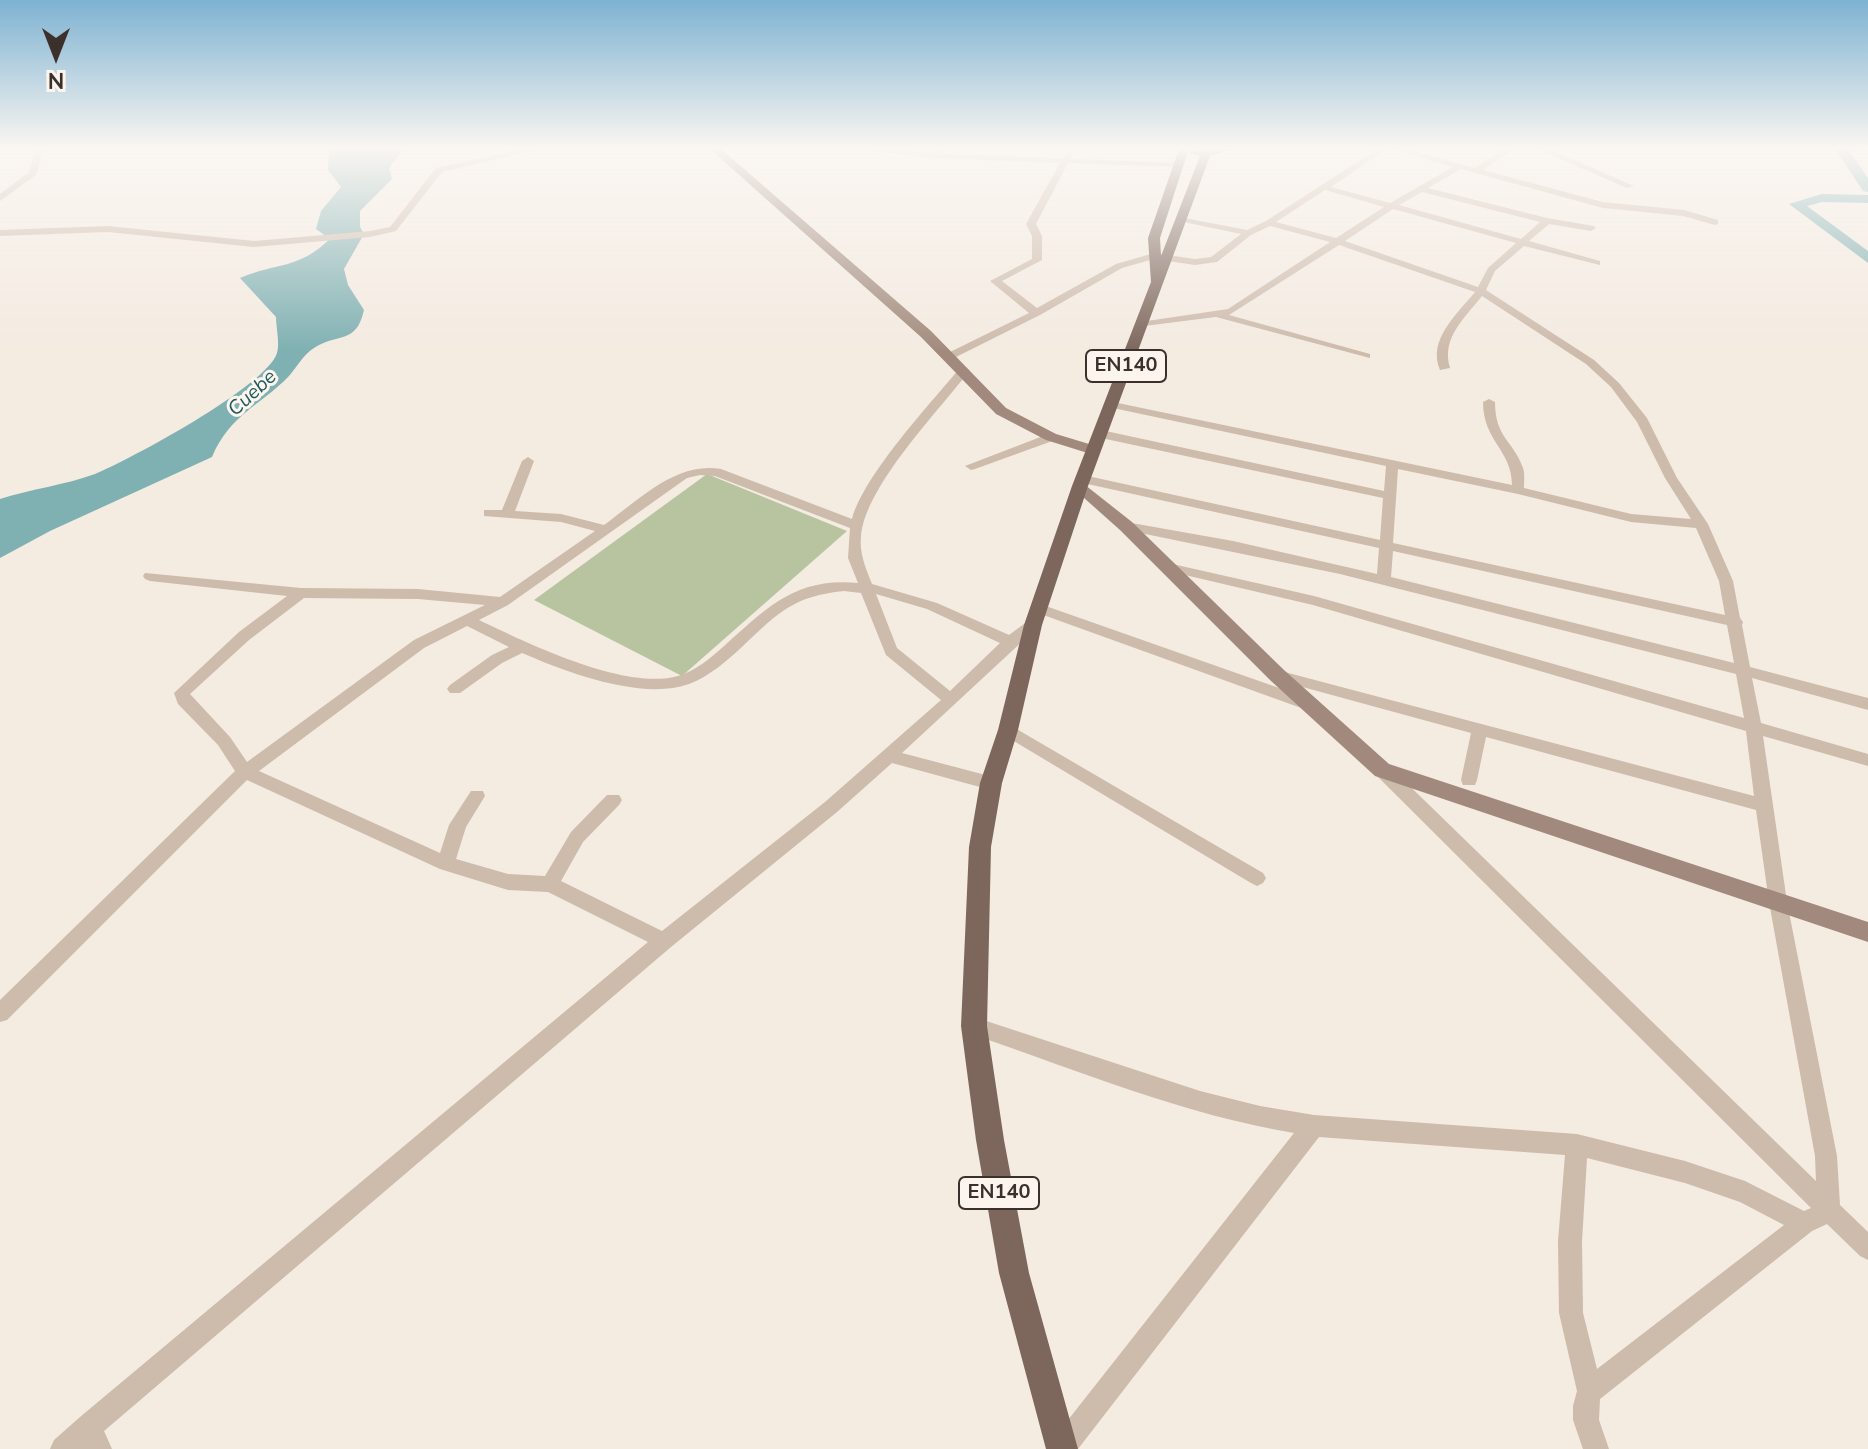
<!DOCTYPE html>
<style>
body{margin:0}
#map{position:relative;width:1868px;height:1449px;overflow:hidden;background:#f4ebe1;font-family:"Nunito Sans",sans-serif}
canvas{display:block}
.north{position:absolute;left:16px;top:16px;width:80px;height:80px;-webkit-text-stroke:6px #fbf5ee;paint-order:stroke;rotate:180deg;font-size:22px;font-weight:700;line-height:32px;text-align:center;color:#3b302b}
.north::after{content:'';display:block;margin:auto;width:28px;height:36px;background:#3b302b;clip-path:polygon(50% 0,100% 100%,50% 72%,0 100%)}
</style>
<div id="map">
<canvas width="1868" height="1449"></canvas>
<div class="north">N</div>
</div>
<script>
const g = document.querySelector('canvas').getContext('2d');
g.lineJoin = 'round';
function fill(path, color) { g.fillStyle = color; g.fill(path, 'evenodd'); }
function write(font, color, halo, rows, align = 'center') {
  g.font = font + ' "Nunito Sans",sans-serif'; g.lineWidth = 6; g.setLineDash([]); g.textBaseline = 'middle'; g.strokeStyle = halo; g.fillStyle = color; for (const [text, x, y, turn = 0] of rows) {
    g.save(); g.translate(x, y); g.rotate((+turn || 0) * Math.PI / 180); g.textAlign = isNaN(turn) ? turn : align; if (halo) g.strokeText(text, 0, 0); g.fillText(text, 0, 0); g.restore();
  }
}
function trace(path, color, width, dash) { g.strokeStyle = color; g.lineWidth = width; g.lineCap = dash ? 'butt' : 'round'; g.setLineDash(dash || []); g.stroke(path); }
fill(new Path2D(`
 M707 474 847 531 682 676 534 600Z`), '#b8c4a0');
fill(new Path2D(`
 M329 149 403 150 389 168 392 179 360 211V227L364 234 344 269 348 285 364 310C356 345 339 332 314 348 303 355 297 367 289 376 260 406 230 414 212 457L50 531 0 558V499C31 489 65 485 95 474 129 460 267 386 277 353 280 344 276 327 276 317L240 278C278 262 297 270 330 239L316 229 321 211 341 187 328 170Z`), '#7fb0b2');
fill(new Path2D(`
 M1835 149H1848L1868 178V192L1863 191Z
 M1822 194 1868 195V203L1822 202 1807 206 1868 251V263L1789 204Z`), '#7fb0b2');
fill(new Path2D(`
 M36 149H44L36 175 0 201V194L29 172Z
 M523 149H539L442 172 396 231 370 237 254 247 108 232 0 236V230L108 226 254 241 370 231 390 227 436 168Z
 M852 149 932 153 941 151 944 154 1063 158 1069 152 1073 154 1071 159 1181 163 1178 167 1068 163 1036 224 1042 236V260L1002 281 1037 308 1116 264 1154 253 1195 259 1211 257 1241 234 1179 221V217L1247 230 1266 221 1377 149H1387L1331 187 1390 203 1453 167 1392 149H1406L1475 168 1504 149H1514L1483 170 1603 202 1684 210 1718 220V224L1715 225 1683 216 1603 208 1461 169 1428 188 1547 218 1594 226 1596 228 1591 231 1549 224 1529 241 1600 261V265L1524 246 1495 271 1486 290 1594 360 1619 383 1647 418 1677 478 1708 524 1733 581 1740 618 1743 622 1742 625 1750 667 1868 698V710L1752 678 1761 723 1868 754V766L1763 736 1787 902 1837 1156 1840 1205 1868 1232V1260L1860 1256 1827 1224 1812 1231 1600 1399 1599 1420 1609 1449H1583L1573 1420V1406L1577 1391 1559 1313 1558 1241 1565 1155 1319 1137 1078 1449H1049L1053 1439 1294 1133C1185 1115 1079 1071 974 1035L967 1033 964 1026 967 1019 974 1017 1200 1091 1260 1106 1314 1115 1577 1134 1685 1161 1745 1181 1804 1211 1811 1208 1376 775 1374 770 1376 765H1388L1816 1181 1815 1156 1769 902 1756 810 1486 737 1477 780 1475 785H1463L1461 780 1471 733 1277 680 1269 675 1277 670 1754 796 1746 731 1313 605 1168 571 1161 567 1168 563 1314 596 1744 718 1736 674 1340 574 1121 529V523L1126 522 1233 541 1377 574 1379 548 1083 483 1077 479 1083 475 1380 540 1383 498 1101 438 1095 434 1101 430 1384 491 1386 466 1113 408 1107 405 1113 402 1512 485C1512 450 1483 441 1483 402L1489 399 1495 402C1495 438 1513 440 1523 468 1525 473 1524 482 1524 488L1631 514 1691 519 1665 478 1637 422 1611 387 1586 364 1482 296C1464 319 1441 338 1450 368L1440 370C1427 340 1457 314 1475 292L1339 245 1229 315 1370 354V358L1216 317 1136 327V323L1140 322 1228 309 1330 242 1270 226 1251 235 1217 262 1195 265 1154 259 1122 268 1040 315 954 358H946V354L1029 313 990 281 1032 259V236L1026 224 1060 163 933 158ZM1325 190 1384 207 1336 238 1276 222ZM1422 192 1540 222 1521 239 1399 205ZM1393 209 1516 243 1488 268 1478 287 1345 241ZM1398 469 1518 494 1631 522 1696 528 1719 581 1725 615 1393 543ZM1393 551 1727 625 1734 663 1391 577ZM1587 1158 1685 1183 1740 1202 1784 1225 1597 1369 1583 1313 1582 1241Z
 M1537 149H1549L1634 186 1627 188Z
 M960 368 970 370C938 412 866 485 861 536 859 553 866 569 872 584L937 603 1009 635 1028 621H1038L1040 625 902 753 997 778 999 783 997 788 991 790 892 763 837 812 671 947 104 1431 112 1449H50L54 1440 80 1417 648 942 548 892 508 890 440 869 247 780 7 1020 0 1022V1000L235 771 218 745 178 704 174 693 239 632 287 596 150 581 145 579 143 576 145 573 301 588 418 589 500 597 595 531 561 522 484 516V510H502L522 461 528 457 534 461 515 511 561 514 604 525C639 500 676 461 721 469L852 519C864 475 929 405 960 368ZM700 475 715 476 850 528 848 558 858 583C795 577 767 608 724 646 711 658 695 671 678 676 625 691 527 643 479 620L508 605 687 478ZM844 591 861 593 886 655 941 700 825 802 662 931 561 881 583 842 619 805 622 800 619 795H607L571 832 545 876 508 874 456 859 466 827 485 796 483 791H471L449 825 440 853 259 771 424 648 467 626 509 647 492 655 450 685 447 689 450 693H460L502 663 522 653C566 672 642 701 689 684 710 676 728 660 744 645 779 612 794 596 844 591ZM876 594 927 609 1000 643 950 691 897 648ZM304 598 418 599 485 605 414 640 247 762 230 737 190 694 249 640Z
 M1051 433 1057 437 1055 440 975 469 971 470 965 466Z
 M1040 604 1316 701 1318 705 1316 709H1304L1035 612 1033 609Z
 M1008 724 1263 873 1266 878 1263 883 1257 886 1251 883 1002 734 1000 730 1002 726Z`), '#cdbbac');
fill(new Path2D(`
 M710 149H721L931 331 1006 408 1056 434 1099 447V453L1094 455 1046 440 996 414 921 337Z
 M1080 481 1132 522 1284 670 1389 764 1868 922V942L1375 776 1270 680 1120 530 1074 489 1072 486Z`), '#a18a7d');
fill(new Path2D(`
 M1179 149 1188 151 1160 238 1161 256 1200 156 1189 153 1194 150 1231 149 1210 156 1088 486 1042 625 1018 730 1002 783 991 847 987 1026 1004 1140 1029 1273 1078 1449H1046L999 1273 976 1140 961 1026 969 847 980 783 998 730 1024 625 1072 486 1151 282 1148 238Z`), '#7d675c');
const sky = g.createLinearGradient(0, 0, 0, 352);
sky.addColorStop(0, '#7eb2d2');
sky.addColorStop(0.42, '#faf6f2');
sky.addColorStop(1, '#faf6f200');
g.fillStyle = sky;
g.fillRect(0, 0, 1868, 352);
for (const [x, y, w] of [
 [1126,366,80],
 [999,1193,80]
]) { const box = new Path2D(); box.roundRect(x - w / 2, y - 16, w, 32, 6); g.fillStyle = '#fbf5ee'; g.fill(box); trace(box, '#3b302b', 2); }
write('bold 20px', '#3b302b', null, [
 ["EN140",1126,366],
 ["EN140",999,1193]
]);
write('italic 20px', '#1f5a5e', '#fbf5ee', [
 ["Cuebe",253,394,-43]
]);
</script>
